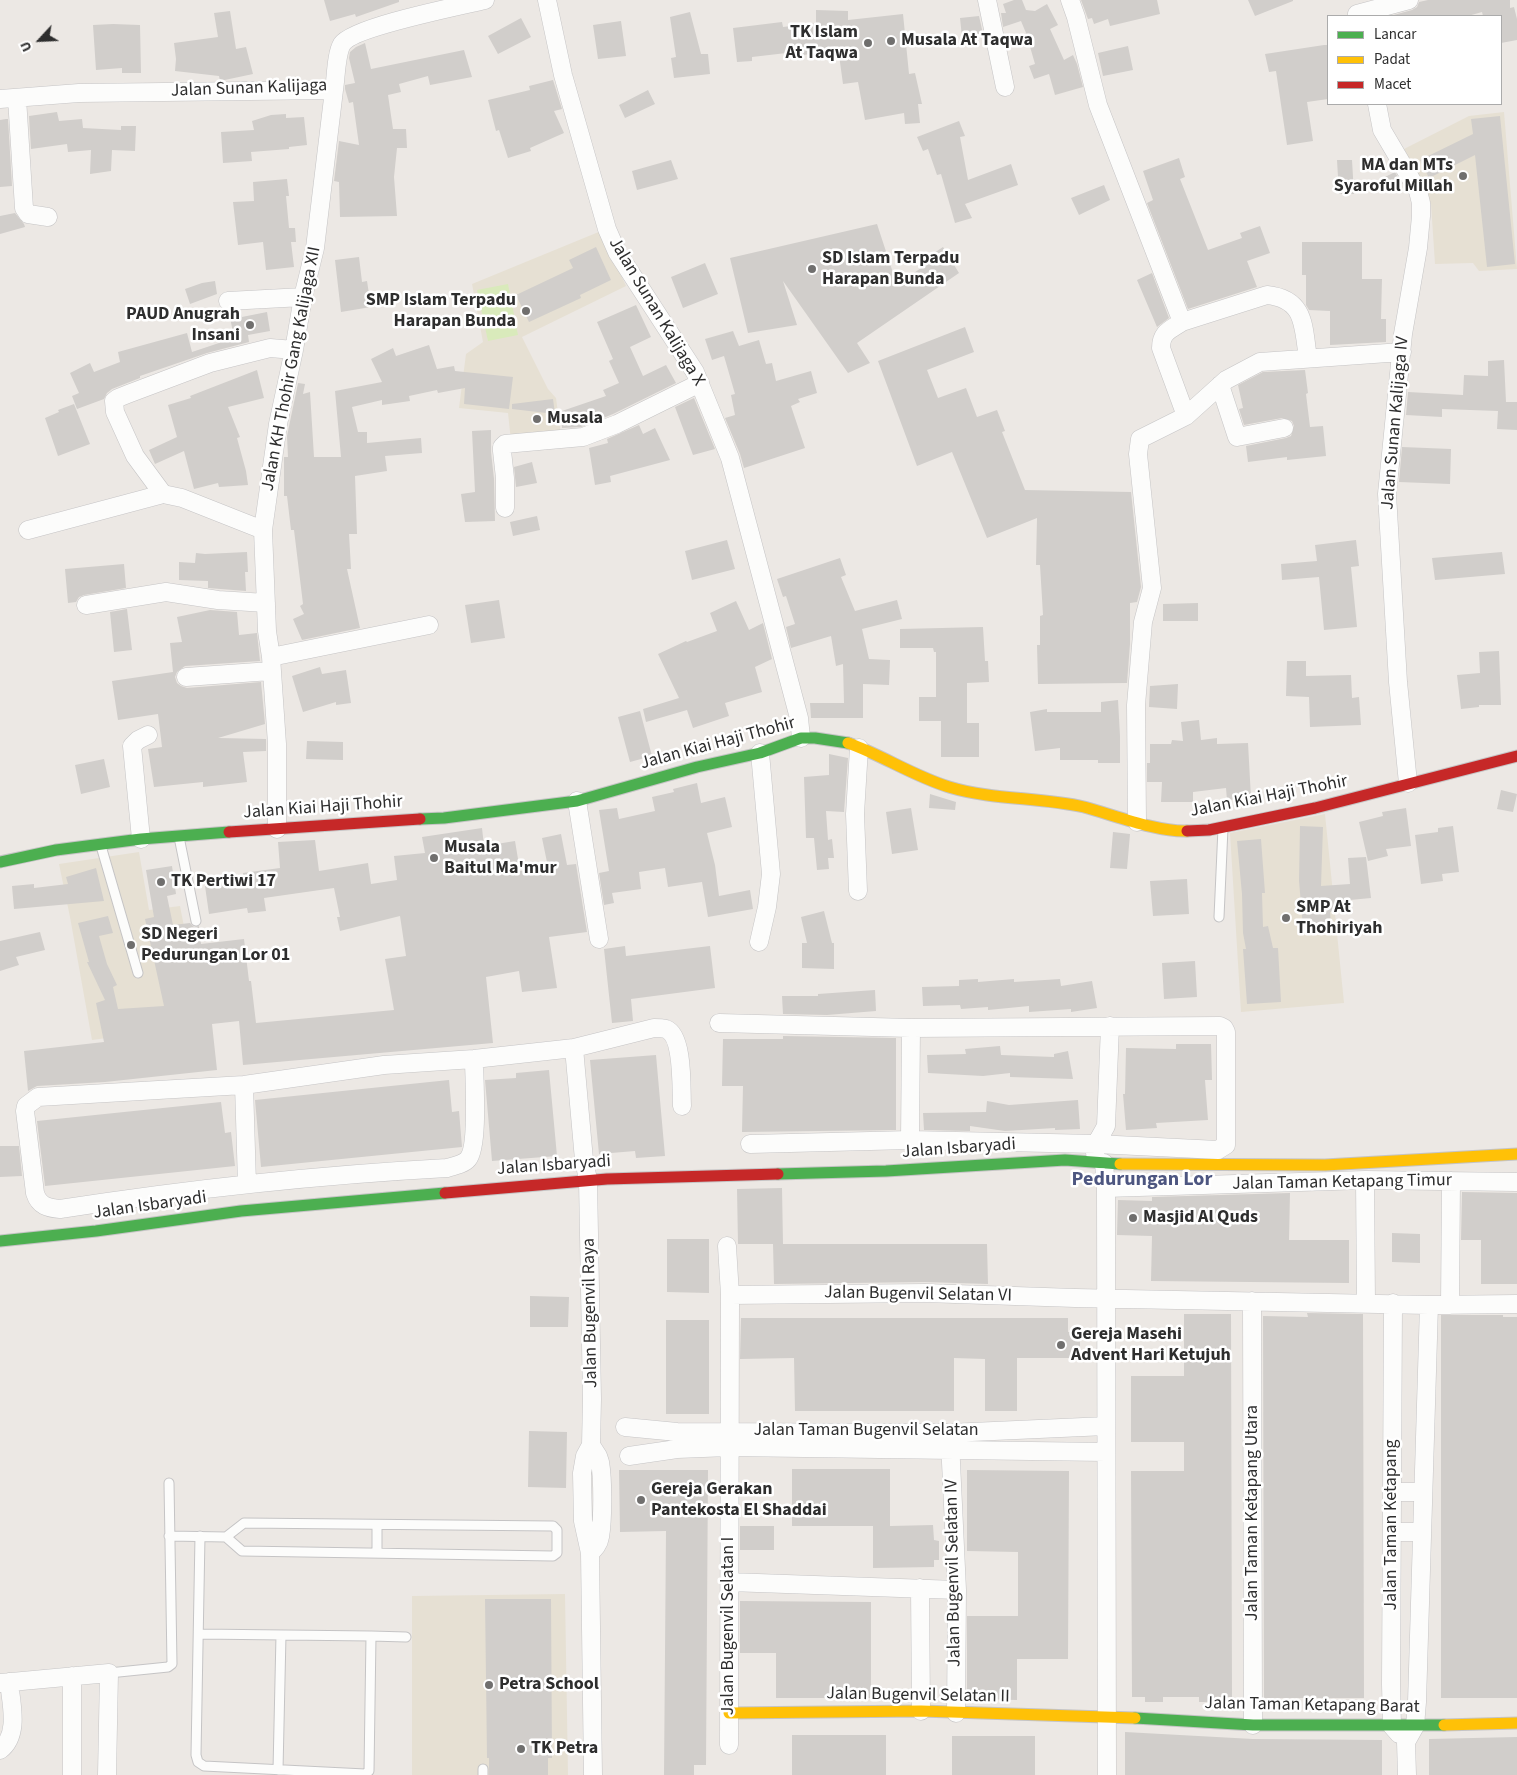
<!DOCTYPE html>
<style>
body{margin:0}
#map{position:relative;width:1517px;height:1775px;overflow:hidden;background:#ece8e4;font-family:"Source Sans 3",sans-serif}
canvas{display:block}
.legend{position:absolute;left:1327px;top:15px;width:175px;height:90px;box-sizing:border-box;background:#fff;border:1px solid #ababab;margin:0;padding:6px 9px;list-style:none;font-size:15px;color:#2e2e2e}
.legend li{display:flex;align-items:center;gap:10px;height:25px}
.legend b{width:25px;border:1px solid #ababab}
.north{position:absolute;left:15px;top:15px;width:50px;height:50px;-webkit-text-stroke:4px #fff;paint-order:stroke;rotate:245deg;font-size:14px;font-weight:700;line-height:20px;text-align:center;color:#2e2e2e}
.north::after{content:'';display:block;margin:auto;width:18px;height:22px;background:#2e2e2e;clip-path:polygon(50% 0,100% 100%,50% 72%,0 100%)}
</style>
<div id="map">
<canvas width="1517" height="1775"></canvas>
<ul class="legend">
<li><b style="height:6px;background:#4caf50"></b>Lancar</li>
<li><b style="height:6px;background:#ffc107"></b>Padat</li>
<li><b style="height:6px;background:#c62828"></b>Macet</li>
</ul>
<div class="north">U</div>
</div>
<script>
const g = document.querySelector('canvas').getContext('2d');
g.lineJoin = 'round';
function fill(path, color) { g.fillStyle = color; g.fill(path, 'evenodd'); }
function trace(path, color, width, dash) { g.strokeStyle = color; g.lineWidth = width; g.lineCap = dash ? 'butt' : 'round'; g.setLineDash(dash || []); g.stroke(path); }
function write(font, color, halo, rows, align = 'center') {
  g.font = font + ' "Source Sans 3",sans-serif'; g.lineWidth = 5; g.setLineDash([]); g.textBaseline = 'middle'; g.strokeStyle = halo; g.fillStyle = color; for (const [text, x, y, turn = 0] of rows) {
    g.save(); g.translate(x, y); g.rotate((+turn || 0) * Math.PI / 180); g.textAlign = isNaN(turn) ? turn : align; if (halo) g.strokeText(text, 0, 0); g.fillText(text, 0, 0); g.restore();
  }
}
fill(new Path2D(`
 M1504 112 1517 269 1479 271 1473 263 1435 264 1431 204 1404 149 1469 116Z
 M601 231 626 286 522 337 548 389 556 398 561 435 511 441 508 413 459 408 466 354 483 342 472 284Z
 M1325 814 1344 1003 1241 1012 1230 833Z
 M139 852 149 910 180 906 193 973 200 1025 92 1040 70 917 59 864Z
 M565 1594 568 1775H412V1596Z`), '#e6e0d3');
fill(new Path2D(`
 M508 284 518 335 488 341 477 290Z`), '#d9eabb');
fill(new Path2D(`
 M324 0H399V2L356 17 355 14 330 21Z
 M1014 0H1022L1026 10 1035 11 1047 4 1058 25 1050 29 1064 60 1073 55 1077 64 1083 87 1055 95 1049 74 1034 79 1029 66 1035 64 1026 33 1021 21 1003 27 1001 13H1006L1003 4Z
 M1081 0H1157L1160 14 1110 26 1108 19 1094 24 1092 18 1088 19Z
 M1248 0H1293V1L1255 16Z
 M1428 0H1510V8L1514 7 1517 19V40L1501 43V16H1483L1482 12 1468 16H1390L1412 10 1417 7 1419 2Z
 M816 10 848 11V20L903 14 909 74 915 73 922 104H918L920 123 905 124 904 113 865 120 858 82 843 84 839 55 818 57V53L796 56 795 52 752 57V61L737 62 733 28 782 22 783 27 816 23Z
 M230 11 236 49 246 47 253 74 220 81 219 76 175 71 176 59 174 43 218 37 214 13Z
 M690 12 701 54H708L710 74 674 78 671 58 676 57 670 17Z
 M979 16 983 34 962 37 960 18Z
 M521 18 531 37 498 54 488 36Z
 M621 21 626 56 598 59 593 25Z
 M113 24 140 25 141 73H122V68L96 70 93 25Z
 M365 43 371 69 464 50 472 77 430 85 428 76 399 84 401 92 388 95 393 129H406L407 148H397L394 177 397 216 340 217 339 182 334 181 339 141 359 145 353 102 349 103 345 89V85L355 83 349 58 350 52 356 47Z
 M1324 45H1328V99L1307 102 1313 141 1287 145 1276 71 1269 72 1265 54Z
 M1128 46 1133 70 1103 76 1098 53Z
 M553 80 562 109 554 111 564 133 530 148 531 151 508 158 499 130 496 131 488 100 530 90 529 86Z
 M648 90 655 104 625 118 619 105Z
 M57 112 59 121 82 119 83 128 121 130V126H136L135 151 112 150 111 171 90 174 91 150 68 152 67 144 31 149 29 116Z
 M286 114V118L304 117 307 145 289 147V149L251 152 252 161 223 163 221 132 254 130 252 121 271 115Z
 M1500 116 1515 264 1487 267 1475 155 1429 178 1420 160 1473 134 1471 119Z
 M6 119H8L12 186 0 187V120Z
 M959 121 965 136 960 137 968 180 1011 164 1018 185 965 204 972 218 955 223 941 174 937 175 928 149 923 151 917 137Z
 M1179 158 1185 177 1180 179 1208 250 1242 238 1240 233 1260 226 1270 253 1247 261 1257 287 1188 309 1147 203 1153 200 1143 171Z
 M671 160 678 179 637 190 632 171Z
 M1337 160H1352L1354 194H1339Z
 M1395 172 1400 181V192L1385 191V177Z
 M287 179 289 196H286L289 228H295L296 242H291L294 267 266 270 263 242 238 245 233 202 254 201 253 182Z
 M1104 185 1110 200 1079 215 1071 198Z
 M15 213 24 224 25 227 0 234V216Z
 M877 224 897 285 928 263 925 259 943 247 959 273 857 343 870 363 848 373 783 281 797 325 748 333 730 258Z
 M1302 242H1362V279H1382L1381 319H1386V342L1330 345V311L1309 310 1306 305V275H1302Z
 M596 247 611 280 580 295 581 298 529 322 516 295 573 268 569 260Z
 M359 257 362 282 367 281 371 307 341 312 335 260Z
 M705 263 718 294 683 308 671 277Z
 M1152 273 1169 318 1157 327 1137 280Z
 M215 281 217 294 190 304 185 289 202 283Z
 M636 305 651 337 630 347 643 376 666 365 676 383 613 414 581 427 562 428V411L606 396 603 390 619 383 609 361 613 359 597 322Z
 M241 311 242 317 267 312 270 331 248 335 249 342 207 353 140 376V378L112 389 107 393 104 399 77 409 72 396 79 393 70 373 90 363 94 372 120 362 118 352 187 333 192 352 234 338 229 312Z
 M965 327 974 352 927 370 938 398 966 388 977 417 997 410 1005 431 1002 432 1025 490 1131 492 1141 587 1137 602 1130 603V644L1127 683 1038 684 1037 645H1040V616L1043 615 1040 565H1036L1037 518 987 538 952 452 917 466 878 361Z
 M733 331 739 346 759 340 766 364 772 363 776 381 811 371 817 393 798 399 800 402 791 406 805 448 744 468 740 454 725 418 735 415 731 395 735 394 724 356 712 360 705 339Z
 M429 345 437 369 454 366 455 371 513 377 509 409 464 404 465 388 438 393 437 390 409 396 410 401 382 405V400L352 407 358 432H367V443L421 438 422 453 385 456 387 471 355 476 357 534H349L351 569H347L360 628 302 640 293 619 304 614 300 606 303 604 294 530H291L287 496H284V457H288L287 436 298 383 305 384 303 394 310 392 314 457H341L335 391 382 382 371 359 393 348 396 356Z
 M1504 360 1506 402H1517V430L1497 429 1498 411 1442 409V417L1406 415 1408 392 1463 395 1464 375 1488 376V361Z
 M257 370 264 398 228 407 240 437 237 438 246 471 248 485 219 487 218 483 194 489 184 451 155 464 149 450 177 437 168 405 191 398 190 396Z
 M1305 370 1308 393 1306 394 1310 427 1323 426 1326 456 1287 460V457L1248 462 1246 446 1286 438 1291 436 1294 426 1292 421 1282 418 1244 425 1239 409 1243 408 1238 385 1263 372Z
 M694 398 715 449 693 455 675 407Z
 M553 399 555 414 512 409V404Z
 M74 404 90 444 58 456 45 418 59 412 58 410Z
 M639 425 643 434 655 428 670 460 610 476 611 482 595 485 589 448 608 443 607 439Z
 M491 430V452L494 479 495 521 465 522 461 494 475 492 472 431Z
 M1402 447 1451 449 1450 484 1399 482Z
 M532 462 537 483 516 487 514 467Z
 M537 516 540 530 513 536 510 522Z
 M727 540 735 569 692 580 685 551Z
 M1356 540 1359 566 1351 567 1357 627 1324 630 1319 577 1282 580 1281 564 1317 561 1315 545Z
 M247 552 248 572H245L246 591 208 588V581L179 580V562L195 563 196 553 205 554Z
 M1502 552 1505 574 1435 580 1432 558Z
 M840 558 846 575 841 577 855 611 897 600 902 619 862 629 869 659 890 660 889 685 863 684V718H811L810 703H844L843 664 836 666 831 636 791 648 786 627 795 624 786 596 783 597 777 579Z
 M124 564 126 588 84 595 79 597 76 602 68 603 65 569Z
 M499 600 505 638 471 643 465 605Z
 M736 601 749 630 763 623 772 659 755 667 762 692 725 703 729 716 693 728 687 710 646 722 643 709 679 698 658 654 686 641 687 642 717 631 710 613Z
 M1198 603V621H1163V604Z
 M127 609 132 650 114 652 110 612Z
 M210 610 237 612 239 635 257 633 260 661 185 666 177 672 175 677 177 683 181 686 187 688 261 682 265 724 218 738 266 739V751L243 752 247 782 203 787V782L154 787 148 749 162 747 158 714 118 720 112 681 173 672 170 643 182 642 177 617Z
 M983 627 985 661H988L989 682 967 683V723H979V757H941V721H919V697H936V652H934L933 648H900V629Z
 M1499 651 1501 705H1479V707L1461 709 1457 675 1480 673 1479 652Z
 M1287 661H1306V676L1351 675 1352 698 1359 697 1361 725 1310 727 1309 697 1286 696Z
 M320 667 322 674 346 670 351 703 336 705V702L303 712 292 676Z
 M1178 684 1177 709 1149 707 1150 686Z
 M1118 700 1120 736V763H1098V760H1060V748L1035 751 1030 712 1047 709V712H1101V702Z
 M640 711 652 756 630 762 618 717Z
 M1199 720 1201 740 1217 738V744L1248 743 1251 798 1227 800 1226 788 1193 792V802H1161L1162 782H1147V763H1150V744H1171L1172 740 1183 741 1181 722Z
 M307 741 343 742V760L306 759Z
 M829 754 848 758 844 812 826 811 828 840 832 839 834 858H828L829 869 817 870 814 838H806L804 777 829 775Z
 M104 759 110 787 81 794 75 765Z
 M697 783 701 803 725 797 732 827 707 833 715 865 719 896 750 890 753 909 708 917 702 882 668 887 665 868 639 872 641 889 612 893 614 903 604 905 599 873 609 871 599 810 617 808 619 819 655 811 652 797 674 792 673 789Z
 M1501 790 1517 794 1513 812 1497 809Z
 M930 794 956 802 955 810 929 808Z
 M911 808 918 850 892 854 886 812Z
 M1406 808 1411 846 1386 849 1388 856 1368 861 1359 822 1383 816 1382 812Z
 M1300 826 1323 827 1321 886 1350 884 1348 858 1366 857 1371 898 1350 900 1351 911 1330 912 1331 925 1303 927 1299 881Z
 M1453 826 1459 872 1442 874 1443 881 1421 884 1415 835 1438 832V828Z
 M482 828 484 846 515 841 520 871 548 867 542 838 561 834 567 865 576 864 587 932 549 937 557 988 522 992 519 971 486 977 493 1043 243 1065 239 1021 212 1024 217 1070 105 1082 37 1086 28 1091 24 1051 104 1042 96 1003 105 1000 87 962H89L78 923 108 916 113 933 99 936 107 964 117 985 113 987 118 1009 164 1006 145 919 154 917 146 870 172 866 176 894 167 896 173 925 190 923 194 927 199 926 201 944 244 939 249 981H251L256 1023 394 1010 385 959 406 956 400 916 340 931 337 917H340L334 888 264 898 266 911 248 913 247 908 209 914 205 886 244 880 243 873 280 868 278 842 315 840 319 871 368 863 371 884 397 880 394 856 425 853 422 837Z
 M1113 832 1130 834 1127 869 1110 868Z
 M1261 839 1265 893H1262L1263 927 1268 926 1273 948H1278L1281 1002 1247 1004 1243 949H1246L1243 933 1242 894 1237 841Z
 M96 868 104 901 14 909 12 886 34 884V888L68 884 66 877Z
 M1187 879 1189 914 1153 916 1150 881Z
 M824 911 832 943H834V969L802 968V943H807L801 917Z
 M40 932 45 950 16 957 19 965 0 971V941Z
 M625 946 626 956 710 946 715 988 631 999 633 1021 612 1023 604 949Z
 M1195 961 1197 997 1164 999 1162 963Z
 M978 979V982L1014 979V982L1060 979 1061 986 1092 981 1097 1008 1071 1012V1009L1029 1012V1006L988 1010V1007L961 1009 960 1005 923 1006 922 987 959 986V980Z
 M875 990 876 1011 827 1015 783 1014 782 996H818V994Z
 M783 1036 896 1038V1130L742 1132 743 1086H722L723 1039H783Z
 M1176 1044H1211L1212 1080H1205L1208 1120 1156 1123 1157 1128 1126 1130 1123 1094H1125L1126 1048 1176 1049Z
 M1000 1046 1001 1055 1054 1057V1054L1068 1051 1073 1079 1010 1077V1073L983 1076 928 1073 927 1055 966 1054 965 1049Z
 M656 1055 665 1156 636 1158 635 1151 599 1154 590 1060Z
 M549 1070 557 1156 492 1161 485 1080 516 1078V1073Z
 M449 1080 452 1112 459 1111 462 1147 261 1167 255 1100Z
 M1078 1100 1080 1129 1055 1130V1128L1005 1131 970 1126V1131L924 1130 923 1113 986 1112 987 1101 1009 1105Z
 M221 1102 225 1133 231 1132 235 1166 45 1186 37 1121Z
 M0 1146H19L22 1176 0 1177Z
 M782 1188 783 1244H738L737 1189Z
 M1462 1192 1517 1193V1284H1481V1240H1461Z
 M1290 1193 1289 1240H1349V1283L1151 1281 1152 1236 1117 1235 1118 1200 1152 1201V1197Z
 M1392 1233 1420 1234V1263L1392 1262Z
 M667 1239H709V1293L667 1292Z
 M773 1244H987L988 1284 925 1282 774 1284Z
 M530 1296 569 1297 568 1327H530Z
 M1307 1313 1363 1314 1364 1698H1264L1263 1316 1308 1317Z
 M1184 1314H1231L1232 1697H1219V1702H1199V1697H1163V1702H1145V1697H1132L1131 1471H1184V1442H1131V1376H1184Z
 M1441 1315H1503V1317H1517V1698H1441Z
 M741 1318H1068V1332L1080 1331V1358H1017V1411H985V1359L954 1358V1411H795L794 1358 740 1359Z
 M666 1320H709V1414H666Z
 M529 1431 567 1432 566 1488 528 1487Z
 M792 1469H890V1526L933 1525 934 1540 939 1541V1560H934V1567L873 1568V1526H792Z
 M619 1470H708L706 1765H694V1775H664L666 1531 620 1532Z
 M967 1470 1069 1471 1068 1659H1017V1700L967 1699V1616H1018V1552L967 1551Z
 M740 1526H774V1550H740Z
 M485 1599H551L552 1758H548V1775H489V1758H487Z
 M740 1601 871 1602V1698H776V1653H740Z
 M1125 1732 1253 1739 1382 1740V1775H1125Z
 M792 1735H886V1775H792Z
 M952 1736H1035V1775H952Z
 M1517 1737V1775H1429V1739Z`), '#d1cecb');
const lane = new Path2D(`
 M179 837 196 921
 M101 846 138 973
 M1219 917 1223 828
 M244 1523 553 1526 557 1530V1553L553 1556 242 1551 226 1537Z
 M377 1525V1552
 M169 1536 226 1537
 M199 1634 371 1636 369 1771 365 1774 204 1766 198 1762 196 1755 200 1536
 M371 1636 406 1637
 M109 1673 168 1667 172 1664 169 1483
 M278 1770 281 1635
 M483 1775V1769`);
const street = new Path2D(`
 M547 0 563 75 607 229 617 252 695 372 730 458 799 718 801 738
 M987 0 1005 87
 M1070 0 1076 17 1098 105 1182 322C1170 330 1161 332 1161 348L1186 416
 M1357 14 1409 0
 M17 98 24 208 28 214 48 217
 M0 99 79 93 334 90C336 78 336 54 342 44 353 27 460 6 485 0
 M1377 104 1382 130 1418 191 1421 203V216L1418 248 1403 334 1387 494 1398 682 1408 783
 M228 301 303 297
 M1182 322 1267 295C1306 299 1303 327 1308 358
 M1220 385 1237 437 1284 428
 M163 494 135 456 115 412 114 401 118 398 128 394 210 363 270 348 294 350
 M505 508V478L502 451V447L505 444 583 437 617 424 700 383
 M28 530 163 494 182 498 263 530
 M86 605 166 592 218 600 266 603
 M271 657 429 625
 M186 677 271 671
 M577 801 599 939
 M1137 822 1136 705 1143 622 1152 588 1138 454 1140 439 1186 416 1226 380 1260 362 1402 352
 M277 829V744L271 657 267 631 263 530 278 424 294 350 303 297 315 248 334 90
 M141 839 132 746 138 740 148 735
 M858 891 855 814 859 748
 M759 942 767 907 771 874 760 753
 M719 1023 911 1028 1220 1026 1224 1028 1226 1032V1145L1218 1150 1096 1144 910 1140 750 1144
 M574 1048 584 1160 588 1180 592 1399 591 1445 585 1456 582 1473 583 1521 590 1553 593 1775
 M474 1059C474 1078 479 1146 468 1159 464 1164 454 1166 447 1168 318 1175 189 1189 60 1209 48 1208 39 1206 35 1193L25 1111 26 1106 38 1097 244 1085 384 1065 474 1059 574 1048 654 1028C657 1028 662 1028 666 1029 684 1036 681 1089 682 1106
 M244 1085 247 1184
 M910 1140 911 1028
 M1095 1153 1096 1144 1106 1126 1110 1026
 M1104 1163 1106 1188 1107 1775
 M1365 1180 1366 1303
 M1106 1188 1365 1180 1517 1182
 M727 1246 730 1295 729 1745
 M730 1295 925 1293 1075 1298 1429 1305 1517 1304
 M1252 1301 1253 1725
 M1393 1303 1391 1684 1392 1726 1399 1734
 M1450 1305 1451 1181
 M625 1427 677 1432 949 1433 1106 1426
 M950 1441 957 1590 956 1713
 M629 1456 677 1449 729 1447 1106 1452
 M1392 1492H1423
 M1392 1532H1422
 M590 1553C595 1548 599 1544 600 1537 603 1519 603 1479 600 1462L598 1456 591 1445
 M729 1582 957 1590
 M920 1588 921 1711
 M0 1683 109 1673 107 1775
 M0 1750C20 1735 11 1703 9 1682
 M72 1775V1676
 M1407 1775 1406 1742 1415 1726 1417 1702 1429 1305`);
const fast = new Path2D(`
 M420 819 444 818 577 801 697 767 760 753 801 738H815L848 743
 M0 862 56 850 141 839 229 832
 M778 1174 886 1171 1065 1160 1120 1164
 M0 1241 96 1231 241 1211 445 1193
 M1135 1718 1253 1725H1444`);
const slow = new Path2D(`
 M848 743C882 755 913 776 949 787 992 800 1040 797 1084 807 1114 815 1157 832 1187 831
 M1120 1164 1325 1165 1517 1154
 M729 1713 921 1711 1135 1718
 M1444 1725 1517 1723`);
const jam = new Path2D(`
 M1187 831 1209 830 1315 808 1517 756
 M229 832 420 819
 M445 1193 607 1179 778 1174`);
trace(lane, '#c5c4c5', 11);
trace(street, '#c5c4c5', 19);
trace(fast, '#c5c4c5', 13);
trace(slow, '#c5c4c5', 13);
trace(jam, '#c5c4c5', 13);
trace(lane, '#fcfcfb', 9);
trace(street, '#fcfcfb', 18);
trace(fast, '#4caf50', 11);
trace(slow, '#ffc107', 11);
trace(jam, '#c62828', 11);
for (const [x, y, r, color] of [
 [891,41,5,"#706f6e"],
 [868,43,5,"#706f6e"],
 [1463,176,5,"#706f6e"],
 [812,269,5,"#706f6e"],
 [526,311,5,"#706f6e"],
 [250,325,5,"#706f6e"],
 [537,419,5,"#706f6e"],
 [434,858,5,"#706f6e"],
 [161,882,5,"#706f6e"],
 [1286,918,5,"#706f6e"],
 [131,945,5,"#706f6e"],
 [1133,1218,5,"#706f6e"],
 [1061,1345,5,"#706f6e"],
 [641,1500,5,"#706f6e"],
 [489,1685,5,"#706f6e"],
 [521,1749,5,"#706f6e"]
]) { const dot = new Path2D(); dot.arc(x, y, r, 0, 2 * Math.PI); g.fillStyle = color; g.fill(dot); trace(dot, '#fff', 2); }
write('bold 18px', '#2e2e2e', '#fff', [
 ["TK Islam",858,33,"right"],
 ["At Taqwa",858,54,"right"],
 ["Musala At Taqwa",901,41],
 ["MA dan MTs",1453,166,"right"],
 ["Syaroful Millah",1453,187,"right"],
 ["SD Islam Terpadu",822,259],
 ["Harapan Bunda",822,280],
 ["SMP Islam Terpadu",516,301,"right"],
 ["Harapan Bunda",516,322,"right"],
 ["PAUD Anugrah",240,315,"right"],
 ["Insani",240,336,"right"],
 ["Musala",547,419],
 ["Musala",444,848],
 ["Baitul Ma'mur",444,869],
 ["TK Pertiwi 17",171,882],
 ["SMP At",1296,908],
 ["Thohiriyah",1296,929],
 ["SD Negeri",141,935],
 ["Pedurungan Lor 01",141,956],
 ["Masjid Al Quds",1143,1218],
 ["Gereja Masehi",1071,1335],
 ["Advent Hari Ketujuh",1071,1356],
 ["Gereja Gerakan",651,1490],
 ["Pantekosta El Shaddai",651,1511],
 ["Petra School",499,1685],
 ["TK Petra",531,1749]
], 'left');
write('18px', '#2e2e2e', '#fff', [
 ["Jalan Sunan Kalijaga",249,89,-2],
 ["Jalan Sunan Kalijaga X",656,312,59],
 ["Jalan KH Thohir Gang Kalijaga XII",292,369,-79],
 ["Jalan Sunan Kalijaga IV",1396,423,-85],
 ["Jalan Kiai Haji Thohir",718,744,-15],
 ["Jalan Kiai Haji Thohir",1269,797,-11],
 ["Jalan Kiai Haji Thohir",323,808,-4],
 ["Jalan Isbaryadi",959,1149,-4],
 ["Jalan Isbaryadi",554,1166,-4],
 ["Jalan Taman Ketapang Timur",1342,1183,-1],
 ["Jalan Isbaryadi",150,1206,-8],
 ["Jalan Bugenvil Selatan VI",918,1295,1],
 ["Jalan Bugenvil Raya",591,1313,-91],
 ["Jalan Taman Bugenvil Selatan",866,1431],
 ["Jalan Taman Ketapang Utara",1253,1513,-90],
 ["Jalan Taman Ketapang",1392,1525,-90],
 ["Jalan Bugenvil Selatan IV",954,1573,-91],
 ["Jalan Bugenvil Selatan I",729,1626,-90],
 ["Jalan Bugenvil Selatan II",918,1696,1],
 ["Jalan Taman Ketapang Barat",1312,1706,1]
]);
write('bold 20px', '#4d5680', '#fff', [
 ["Pedurungan Lor",1142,1181]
]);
</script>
